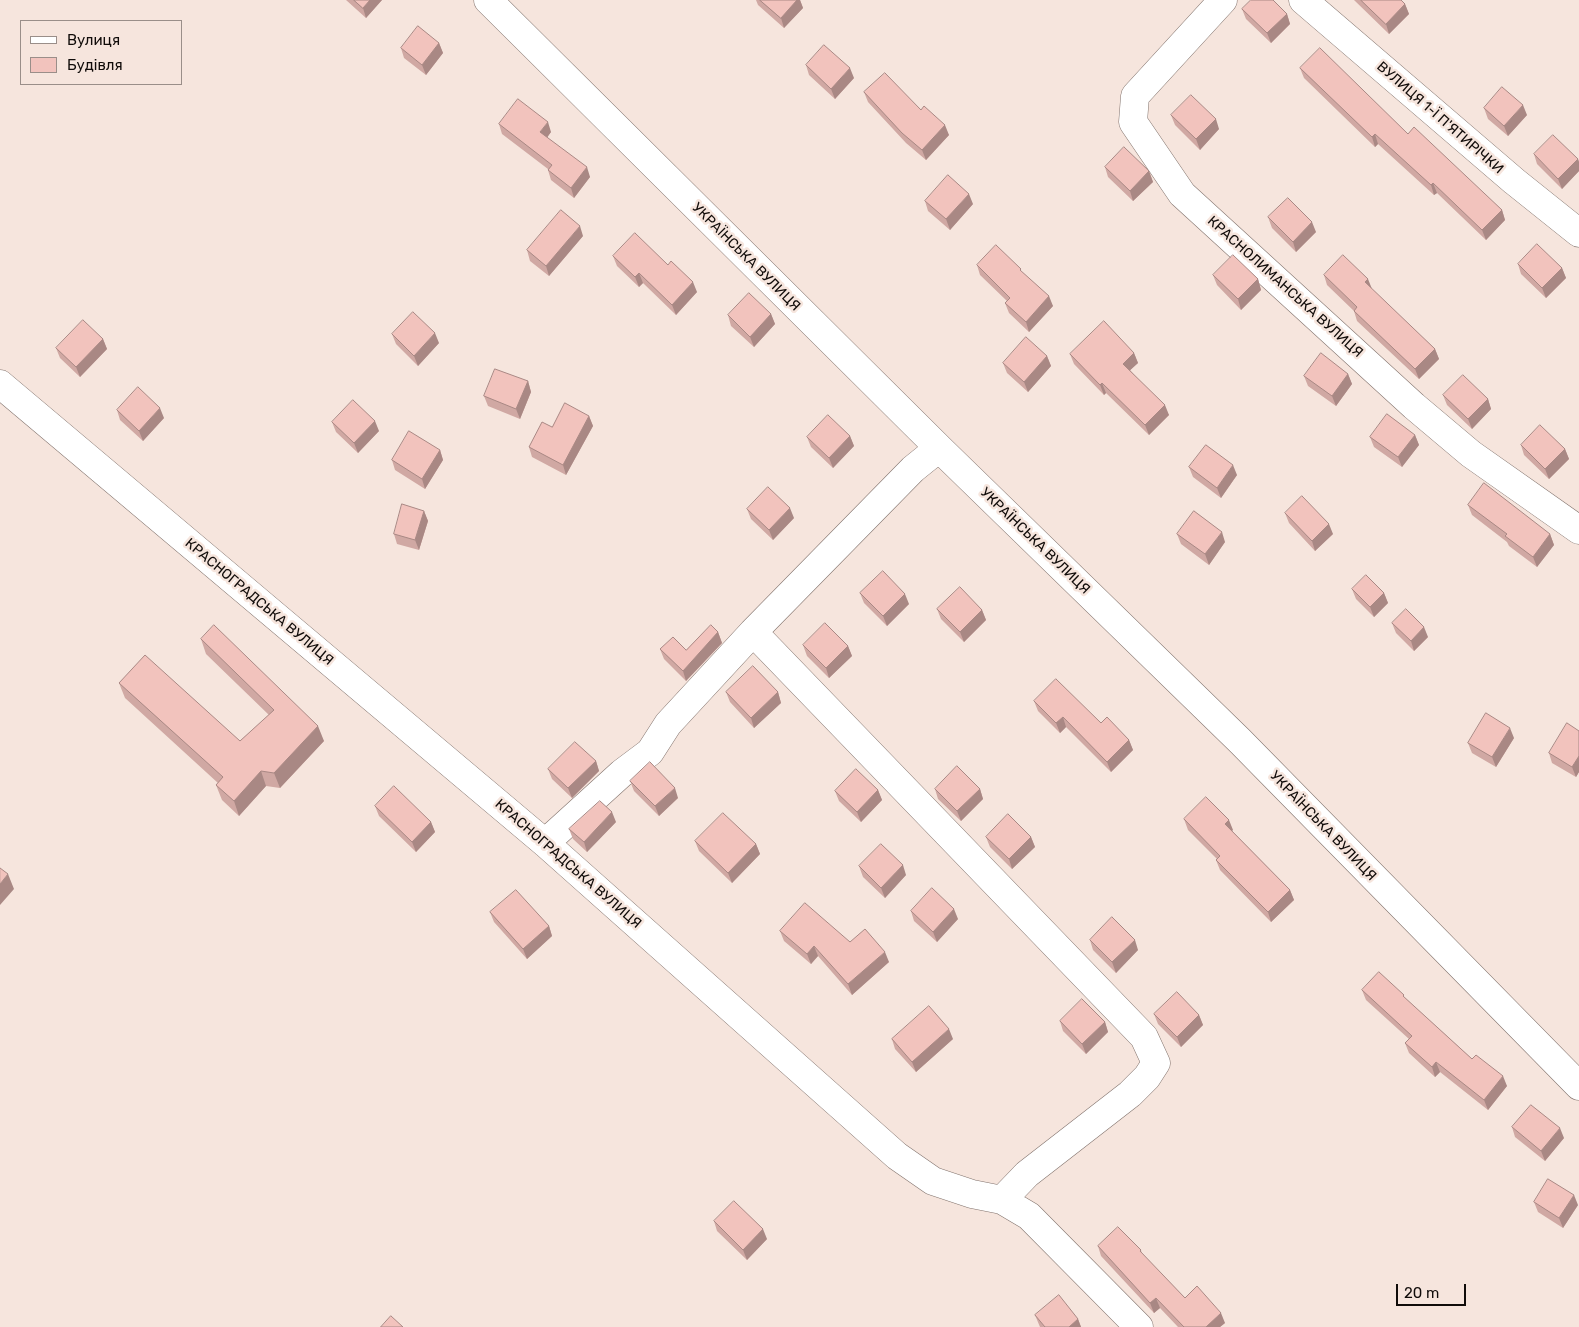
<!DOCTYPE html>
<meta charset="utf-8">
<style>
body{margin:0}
#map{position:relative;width:1579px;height:1327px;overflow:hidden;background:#f6e5dd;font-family:Rubik,sans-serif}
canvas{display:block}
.legend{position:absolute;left:20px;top:20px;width:162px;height:65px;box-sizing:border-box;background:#f6e5dd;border:1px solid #9a8e89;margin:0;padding:6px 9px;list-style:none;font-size:15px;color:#110c0a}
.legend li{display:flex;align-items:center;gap:10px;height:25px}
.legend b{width:25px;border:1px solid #9a8e89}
.scale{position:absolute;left:1396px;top:1284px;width:70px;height:22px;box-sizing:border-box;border:2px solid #110c0a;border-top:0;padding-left:6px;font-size:15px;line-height:18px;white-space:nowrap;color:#110c0a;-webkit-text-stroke:4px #f6e5dd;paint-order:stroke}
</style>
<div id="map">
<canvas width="1579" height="1327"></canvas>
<ul class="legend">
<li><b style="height:6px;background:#fff"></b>Вулиця</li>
<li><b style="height:14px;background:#f2c3bd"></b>Будівля</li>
</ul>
<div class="scale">20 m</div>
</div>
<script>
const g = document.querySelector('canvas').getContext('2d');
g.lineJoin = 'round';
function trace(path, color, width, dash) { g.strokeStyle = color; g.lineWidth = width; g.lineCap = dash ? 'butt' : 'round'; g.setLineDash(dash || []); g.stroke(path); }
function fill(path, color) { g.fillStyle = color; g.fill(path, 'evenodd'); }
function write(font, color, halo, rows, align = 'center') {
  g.font = font + ' Rubik,sans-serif'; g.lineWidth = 5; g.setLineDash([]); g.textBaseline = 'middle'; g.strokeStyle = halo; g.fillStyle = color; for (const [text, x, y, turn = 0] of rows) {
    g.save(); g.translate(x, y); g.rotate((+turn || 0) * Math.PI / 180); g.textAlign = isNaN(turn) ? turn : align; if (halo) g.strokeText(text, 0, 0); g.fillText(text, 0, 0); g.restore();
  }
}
const minor = new Path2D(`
 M488 0 939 448 1240 741 1579 1086
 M1223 0 1135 96 1133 122 1182 194 1414 406 1471 454 1579 530
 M1303 0 1514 181 1579 233
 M0 384 545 843 897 1156 933 1181 972 1194 1002 1200 1029 1216 1139 1327
 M753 632 1144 1037 1156 1063 1147 1077 1130 1094 1027 1174 1002 1200
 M545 843 622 773 650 752 668 724 753 632 913 469 939 448`);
trace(minor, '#82736d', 29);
trace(minor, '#fff', 28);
fill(new Path2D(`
 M346 0H382L366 18Z
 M756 0H800L803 8 784 28 758 5Z
 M1354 0H1401L1405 4 1409 14 1389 34Z
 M1242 9 1287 14 1290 24 1271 43 1246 19Z
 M439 43 443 53 426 75 404 58 401 48Z
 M806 65 854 78 835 99 809 75Z
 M1300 68 1408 134 1502 210 1505 220 1486 240 1437 193 1434 195 1378 144 1375 147 1304 78Z
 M864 92 921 110 949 135 926 160 906 143 868 102Z
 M1484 108 1527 115 1508 136 1488 119Z
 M1171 115 1219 129 1200 150 1175 125Z
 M499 124 551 132 547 137 590 177 574 198 551 180 548 170V169L502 134Z
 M1534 154 1578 159 1579 162V171L1562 189 1537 164Z
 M1105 167 1149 171 1153 182 1133 201 1108 177Z
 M925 201 973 204 950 230 928 211Z
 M1268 217 1316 232 1296 252 1272 228Z
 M583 236 549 276 530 261 527 250Z
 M613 256 697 292 676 315 643 283 639 287 617 266Z
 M1518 264 1562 268 1566 278 1546 298 1521 274Z
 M977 265 1022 272 1053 306 1029 332 1009 313 1005 303 1007 301 980 275Z
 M1213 275 1258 279 1261 290 1241 310 1217 285Z
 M1324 275 1371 289 1435 349 1439 359 1419 379 1357 321 1354 311 1327 285Z
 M771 314 775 324 754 347 731 326 728 315Z
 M392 334 439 343 418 366 396 344Z
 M103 339 107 349 80 377 60 358 56 348Z
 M1134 353 1138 363 1130 370 1169 415 1149 435 1106 393 1104 395 1074 364 1070 354Z
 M1047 356 1051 366 1028 392 1007 373 1003 363Z
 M1348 374 1352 384 1336 406 1308 386 1304 376Z
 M528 381 531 392 520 419 488 406 484 396Z
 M1443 395 1488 399 1491 409 1472 429 1447 405Z
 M117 410 164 418 143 441 120 420Z
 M589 416 593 426 566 475 532 457 529 447 552 427Z
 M332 422 379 431 358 453 336 432Z
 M1415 435 1419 445 1402 467 1374 447 1370 437Z
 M850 436 854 446 833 468 811 447 807 437Z
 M1521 445 1565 449 1569 459 1549 479 1524 455Z
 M440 450 443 460 425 489 395 470 392 460Z
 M1189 467 1237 475 1221 498 1193 477Z
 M1468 505 1550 534 1554 545 1537 567 1509 546 1507 542 1472 515Z
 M747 509 794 518 773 540 751 519Z
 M424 511 428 521 419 550 397 544 394 534Z
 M1285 513 1333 534 1315 551 1289 523Z
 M1177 534 1225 542 1209 565 1181 544Z
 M1352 589 1384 593 1388 603 1374 617 1356 599Z
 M860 593 909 604 887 626 864 603Z
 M937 609 982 610 986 620 964 642 941 619Z
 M1392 623 1428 637 1414 651 1396 633Z
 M718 632 722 643 686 681 664 659 660 649 686 650Z
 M201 639 324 741 280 788 266 786 239 816 222 800 216 785 218 783 125 698 119 683 240 741 269 715 206 654Z
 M803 645 848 646 852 656 829 678 807 656Z
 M726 692H778L781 703 754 728 730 702Z
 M1034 701 1101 723 1129 740 1133 750 1111 772 1066 727 1060 733 1038 711Z
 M1579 731V772L1576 777 1552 763 1549 753Z
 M1514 738 1496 767 1472 753 1468 743Z
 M596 761 599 771 572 798 552 779 548 769Z
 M630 781 678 798 659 816 634 791Z
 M935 789H980L983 799 961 821 938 799Z
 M878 790 882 800 861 822 839 801 835 791Z
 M375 806 431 822 435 832 416 852 379 816Z
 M1184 819 1233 830 1232 831 1290 890 1294 900 1271 922 1220 870 1216 860 1217 859 1188 830Z
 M616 822 587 852 573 839 569 829Z
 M986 837H1031L1035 847 1012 869 990 847Z
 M695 841 756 844 760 854 732 883 699 851Z
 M859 866 906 875 885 898 863 877Z
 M911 911 958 919 937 942 914 921Z
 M490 912 549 926 552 936 527 959 494 922Z
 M780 931 850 942 889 962 852 995 818 956 811 964 784 941Z
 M1090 940 1138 950 1116 973 1093 950Z
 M1362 990 1405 998 1472 1059 1507 1086 1488 1110 1440 1072 1435 1077 1409 1053 1405 1043 1409 1039 1366 1000Z
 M1154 1014 1199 1015 1203 1025 1181 1047 1158 1024Z
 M1060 1021 1105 1022 1108 1032 1086 1054 1063 1031Z
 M892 1039H953L916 1072 895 1049Z
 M1512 1127 1564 1138 1545 1161 1515 1137Z
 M1534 1202 1578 1205 1563 1228 1538 1212Z
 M714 1221 767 1239 747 1260 717 1231Z
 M1098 1246 1141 1250 1142 1254 1185 1298 1225 1323 1220 1327H1178L1160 1308 1154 1313 1101 1256Z
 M1035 1315 1078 1319 1081 1327H1040Z`), '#d0a8a3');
fill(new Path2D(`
 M370 0H382L366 18 363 8Z
 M797 0H800L803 8 784 28 781 18Z
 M1405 4 1409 14 1389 34 1386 24Z
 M1287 14 1290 24 1271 43 1267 33Z
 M439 43 443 53 426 75 422 65Z
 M850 68 854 78 835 99 831 89Z
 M1523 105 1527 115 1508 136 1504 126Z
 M1216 119 1219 129 1200 150 1196 139Z
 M548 122 551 132 544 142 540 132Z
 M945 125 949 135 926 160 922 150Z
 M1375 134 1378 144 1375 147 1372 137Z
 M1578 159 1579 162V171L1562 189 1558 179Z
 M587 167 590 177 574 198 571 188Z
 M1149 171 1153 182 1133 201 1130 191Z
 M1433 183 1437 193 1434 195 1431 185Z
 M969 194 973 204 950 230 946 219Z
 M1502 210 1505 220 1486 240 1482 230Z
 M1312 222 1316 232 1296 252 1293 242Z
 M580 226 583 236 549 276 546 266Z
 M1562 268 1566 278 1546 298 1542 288Z
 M639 273 643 283 639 287 635 277Z
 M1258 279 1261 290 1241 310 1238 299Z
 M1368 279 1372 289 1365 282Z
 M693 282 697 292 676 315 672 305Z
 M1049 296 1053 306 1029 332 1026 322Z
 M771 314 775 324 754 347 750 337Z
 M435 333 439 343 418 366 414 356Z
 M103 339 107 349 80 377 76 367Z
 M1435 349 1439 359 1419 379 1415 369Z
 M1134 353 1138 363 1126 374 1123 364Z
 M1047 356 1051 366 1028 392 1024 382Z
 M1348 374 1352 384 1336 406 1332 396Z
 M528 381 531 392 520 419 516 409Z
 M1102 383 1106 393 1104 395 1100 385Z
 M1488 399 1491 409 1472 429 1468 419Z
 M1165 405 1169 415 1149 435 1145 425Z
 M160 408 164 418 143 441 139 431Z
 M589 416 593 426 566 475 563 465Z
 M375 421 379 431 358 453 354 443Z
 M1415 435 1419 445 1402 467 1398 457Z
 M850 436 854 446 833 468 829 458Z
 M1565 449 1569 459 1549 479 1545 469Z
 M440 450 443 460 425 489 422 479Z
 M1233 465 1237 475 1221 498 1217 488Z
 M790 508 794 518 773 540 769 530Z
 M424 511 428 521 419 550 415 540Z
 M1329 524 1333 534 1315 551 1312 541Z
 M1222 532 1225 542 1209 565 1205 554Z
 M1550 534 1554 545 1537 567 1533 557Z
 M1384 593 1388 603 1374 617 1370 607Z
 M905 594 909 604 887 626 883 616Z
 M982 610 986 620 964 642 960 632Z
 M1424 627 1428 637 1414 651 1411 641Z
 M718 632 722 643 686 681 683 671Z
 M848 646 852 656 829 678 826 668Z
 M778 692 781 703 754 728 751 718Z
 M1063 717 1066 727 1060 733 1056 723Z
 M318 726 324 741 280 788 274 773Z
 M1510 728 1514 738 1496 767 1492 757Z
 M1129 740 1133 750 1111 772 1107 762Z
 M1579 756V772L1576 777 1572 767Z
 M596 761 599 771 572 798 568 788Z
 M261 771 266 786 239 816 234 801Z
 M675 788 678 798 659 816 655 806Z
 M980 789 983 799 961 821 957 811Z
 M878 790 882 800 861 822 857 812Z
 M612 812 616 822 587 852 584 842Z
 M1229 820 1233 830 1228 834 1225 824Z
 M431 822 435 832 416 852 412 842Z
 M1031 837 1035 847 1012 869 1009 859Z
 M756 844 760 854 732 883 728 873Z
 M903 865 906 875 885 898 881 888Z
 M8 874 14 889 0 905V884Z
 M1290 890 1294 900 1271 922 1268 912Z
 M954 909 958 919 937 942 933 932Z
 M549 926 552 936 527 959 523 949Z
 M1135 940 1138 950 1116 973 1112 962Z
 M814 946 818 956 811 964 807 954Z
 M885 952 889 962 852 995 848 984Z
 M1199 1015 1203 1025 1181 1047 1177 1037Z
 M1105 1022 1108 1032 1086 1054 1082 1044Z
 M949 1029 953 1039 916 1072 912 1062Z
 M1436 1062 1440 1072 1435 1077 1432 1067Z
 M1503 1076 1507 1086 1488 1110 1484 1100Z
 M1560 1128 1564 1138 1545 1161 1541 1151Z
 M1574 1195 1578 1205 1563 1228 1559 1218Z
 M763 1229 767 1239 747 1260 743 1250Z
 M1156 1298 1160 1308 1154 1313 1150 1303Z
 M1221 1313 1225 1323 1220 1327H1206Z
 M1078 1319 1081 1327H1069Z`), '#a98884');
const building = new Path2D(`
 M354 0H370L363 8Z
 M760 0H797L781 18Z
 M1251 0H1273L1287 14 1267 33 1242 9Z
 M1361 0H1401L1405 4 1386 24Z
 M418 26 439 43 422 65 401 48Z
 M824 45 850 68 831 89 806 65Z
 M1320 48 1408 134 1414 127 1502 210 1482 230 1433 183 1431 185 1375 134 1372 137 1300 68Z
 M885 73 921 110 924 106 945 125 922 150 902 133 864 92Z
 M1502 87 1523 105 1504 126 1484 108Z
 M1191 95 1216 119 1196 139 1171 115Z
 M518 99 548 122 540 132 587 167 571 188 548 170 552 165 499 124Z
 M1553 135 1578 159 1558 179 1534 154Z
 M1124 147 1149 171 1130 191 1105 167Z
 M948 175 969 194 946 219 925 201Z
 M1288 198 1312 222 1293 242 1268 217Z
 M561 210 580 226 546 266 527 250Z
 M635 233 668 265 671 261 693 282 672 305 639 273 635 277 613 256Z
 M1537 244 1562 268 1542 288 1518 264Z
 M996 245 1021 269 1020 270 1049 296 1026 322 1005 303 1010 298 977 265Z
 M1233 255 1258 279 1238 299 1213 275Z
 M1343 255 1368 279 1365 282 1435 349 1415 369 1354 311 1357 307 1324 275Z
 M749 293 771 314 750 337 728 315Z
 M413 312 435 333 414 356 392 334Z
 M83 320 103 339 76 367 56 348Z
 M1104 321 1134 353 1123 364 1165 405 1145 425 1102 383 1100 385 1070 354Z
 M1026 337 1047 356 1024 382 1003 363Z
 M1321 353 1348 374 1332 396 1304 376Z
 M495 369 528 381 516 409 484 396Z
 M1463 375 1488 399 1468 419 1443 395Z
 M138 387 160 408 139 431 117 410Z
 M353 400 375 421 354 443 332 422Z
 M565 403 589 416 563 465 529 447 542 422 552 427Z
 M1387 414 1415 435 1398 457 1370 437Z
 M828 415 850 436 829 458 807 437Z
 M1540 425 1565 449 1545 469 1521 445Z
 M409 431 440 450 422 479 392 460Z
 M1206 445 1233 465 1217 488 1189 467Z
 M1484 483 1550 534 1533 557 1505 536 1507 534 1468 505Z
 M768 487 790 508 769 530 747 509Z
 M1302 496 1329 524 1312 541 1285 513Z
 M402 504 424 511 415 540 394 534Z
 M1194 511 1222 532 1205 554 1177 534Z
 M883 571 905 594 883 616 860 593Z
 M1366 575 1384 593 1370 607 1352 589Z
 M960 587 982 610 960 632 937 609Z
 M1406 609 1424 627 1411 641 1392 623Z
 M825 623 848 646 826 668 803 645Z
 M214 625 318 726 274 773 261 771 234 801 216 785 223 777 119 683 145 655 240 741 274 710 201 639Z
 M711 625 718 632 683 671 660 649 673 637 686 650Z
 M753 666 778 692 751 718 726 692Z
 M1056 679 1101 723 1107 717 1129 740 1107 762 1063 717 1056 723 1034 701Z
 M1486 713 1510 728 1492 757 1468 743Z
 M1567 723 1579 731V756L1572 767 1549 753Z
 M575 742 596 761 568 788 548 769Z
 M650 762 675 788 655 806 630 781Z
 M957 766 980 789 957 811 935 789Z
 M856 769 878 790 857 812 835 791Z
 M394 786 431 822 412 842 375 806Z
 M1206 797 1229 820 1225 824 1290 890 1268 912 1216 860 1220 856 1184 819Z
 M600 801 612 812 584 842 569 829Z
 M723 813 756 844 728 873 695 841Z
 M1008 814 1031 837 1009 859 986 837Z
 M881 844 903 865 881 888 859 866Z
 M0 868 8 874 0 884Z
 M932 888 954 909 933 932 911 911Z
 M516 890 549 926 523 949 490 912Z
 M805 903 850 942 865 929 885 952 848 984 814 946 807 954 780 931Z
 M1112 917 1135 940 1112 962 1090 940Z
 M1379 972 1404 995 1403 996 1472 1059 1476 1055 1503 1076 1484 1100 1436 1062 1432 1067 1405 1043 1412 1036 1362 990Z
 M1177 992 1199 1015 1177 1037 1154 1014Z
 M1082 999 1105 1022 1082 1044 1060 1021Z
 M929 1006 949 1029 912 1062 892 1039Z
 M1531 1105 1560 1128 1541 1151 1512 1127Z
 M1548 1179 1574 1195 1559 1218 1534 1202Z
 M734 1201 763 1229 743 1250 714 1221Z
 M1118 1227 1141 1250 1140 1251 1185 1298 1197 1286 1221 1313 1206 1327H1184L1156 1298 1150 1303 1098 1246Z
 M1059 1295 1078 1319 1069 1327H1045L1035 1315Z
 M391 1316 403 1327H381Z`);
fill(building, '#f2c3bd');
trace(building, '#a98884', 1);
write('14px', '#110c0a', '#f6e5dd', [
 ["ВУЛИЦЯ 1-Ї П'ЯТИРІЧКИ",1440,118,41],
 ["УКРАЇНСЬКА ВУЛИЦЯ",746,257,45],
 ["КРАСНОЛИМАНСЬКА ВУЛИЦЯ",1285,287,42],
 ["УКРАЇНСЬКА ВУЛИЦЯ",1035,541,44],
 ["КРАСНОГРАДСЬКА ВУЛИЦЯ",259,602,40],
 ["УКРАЇНСЬКА ВУЛИЦЯ",1323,826,46],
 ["КРАСНОГРАДСЬКА ВУЛИЦЯ",568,864,41]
]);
</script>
